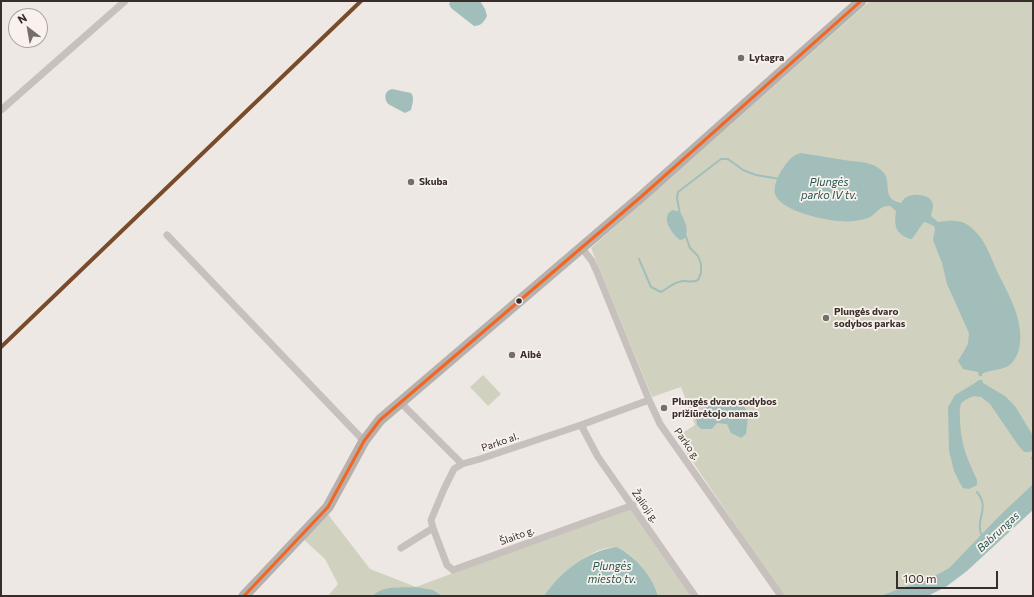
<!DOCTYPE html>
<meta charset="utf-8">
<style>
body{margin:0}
#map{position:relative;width:1034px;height:597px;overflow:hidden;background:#ede8e4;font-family:Commissioner,sans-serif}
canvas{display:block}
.frame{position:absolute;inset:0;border:2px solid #382d2b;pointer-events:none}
.north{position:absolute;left:8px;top:8px;width:40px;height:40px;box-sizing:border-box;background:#f9f2ec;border:1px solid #aca39f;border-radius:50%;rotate:329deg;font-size:11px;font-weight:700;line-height:16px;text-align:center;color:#382d2b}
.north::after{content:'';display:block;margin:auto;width:14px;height:18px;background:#776e6c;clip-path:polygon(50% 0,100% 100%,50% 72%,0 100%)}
.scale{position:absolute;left:896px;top:571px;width:102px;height:18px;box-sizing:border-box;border:2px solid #382d2b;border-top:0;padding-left:5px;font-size:12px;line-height:14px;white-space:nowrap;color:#382d2b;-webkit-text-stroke:3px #f9f2ec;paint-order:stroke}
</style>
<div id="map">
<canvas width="1034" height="597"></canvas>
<div class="frame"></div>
<div class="north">N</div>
<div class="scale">100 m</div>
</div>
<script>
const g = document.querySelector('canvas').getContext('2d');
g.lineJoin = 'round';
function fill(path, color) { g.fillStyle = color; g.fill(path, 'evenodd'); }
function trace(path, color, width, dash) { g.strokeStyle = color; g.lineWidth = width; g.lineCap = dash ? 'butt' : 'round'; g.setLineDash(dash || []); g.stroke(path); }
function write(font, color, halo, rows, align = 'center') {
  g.font = font + ' Commissioner,sans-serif'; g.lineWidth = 3.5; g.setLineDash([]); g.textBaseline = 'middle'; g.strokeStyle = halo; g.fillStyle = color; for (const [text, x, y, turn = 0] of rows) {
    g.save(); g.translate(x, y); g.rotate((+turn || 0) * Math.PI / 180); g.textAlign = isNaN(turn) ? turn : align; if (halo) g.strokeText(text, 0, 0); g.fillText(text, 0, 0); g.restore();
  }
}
fill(new Path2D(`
 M870 1H1033V484L1000 515 949 568 927 580 901 588 880 596H783L676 437 695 425 681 387 652 397 591 248Z
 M483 375 501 394 488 406 470 387Z
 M633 505 694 596H658C652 580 635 552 617 548 594 543 556 578 544 596H443L433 590 373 596H328L338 584 325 559 303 539 327 513 370 569 416 587Z`), '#d0d2bf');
fill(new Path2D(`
 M451 1H480L485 9 487 16C484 22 481 26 474 26L451 8 449 4Z
 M392 89 411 93C415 98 412 105 411 110L405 113 388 104C384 98 384 91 392 89Z
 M801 153C815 155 830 158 844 160 858 162 872 161 882 171 894 182 879 198 901 203 902 201 904 199 905 198 913 192 933 194 933 206 933 209 931 213 931 216L938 222C948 221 959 219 968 225 972 228 977 233 981 238 988 248 992 260 997 271 1006 290 1018 309 1020 331 1021 340 1020 352 1014 360 1007 372 992 368 982 374V376H979L978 372 963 369 958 361 968 344 969 333 947 284 942 263 933 240 935 229 934 226 925 222 923 223 912 239H910C895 233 894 226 896 211L890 206C880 205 877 213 870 217 869 218 857 221 855 221 837 224 781 213 775 194 773 187 778 176 781 171 787 163 791 155 801 153Z
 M673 210 680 212C685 221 690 230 684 239L680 240C672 234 659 216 673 210Z
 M979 380H982L983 383 1005 396 1015 406 1032 434 1033 450 1030 452H1024L1018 445 990 404 981 397 974 396C970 398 963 400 961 404 959 408 960 416 960 420 961 446 967 457 977 480V485L969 489 963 488 961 485 954 471 949 451 948 407 955 395 975 383Z
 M731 403 743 405C750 412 747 425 746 434L741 438 731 433 727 424 717 423 712 429H701L697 425 696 417C710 398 715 411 731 403Z
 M1033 484V510L967 571 947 586 930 595 880 596 901 588 927 580 949 568 1000 515Z
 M616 547C634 554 653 577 658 596H544C560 572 587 551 616 547Z
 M416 587 433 590 443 596H373C382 585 403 588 416 587Z`), '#a1bebb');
trace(new Path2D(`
 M680 215 677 198 678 192 721 159H728L743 170 756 175 780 179
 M639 259 651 287 661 292C667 289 673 283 679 282 686 279 690 284 698 280L701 273V264L698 256 690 248 685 234
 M1032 458 1033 460
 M977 492C991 509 974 519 982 536`), '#a1bebb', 2);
trace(new Path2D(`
 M1 110 125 1
 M167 235 364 441
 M581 247 592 261 597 272 649 400 660 424 781 596
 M400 402 462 464
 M581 425 598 457 695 596
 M433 528 447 565 453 570 633 505
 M401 548 433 528 431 520 444 489 454 469 462 464 480 459 581 425 649 400`), '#c7c0bd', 7);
trace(new Path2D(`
 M244 596 328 507 364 441 380 420 642 196 861 1`), '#b7b1ad', 11);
trace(new Path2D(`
 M244 596 328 507 364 441 380 420 642 196 861 1`), '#f26522', 3);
trace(new Path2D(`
 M1 347 361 1`), '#7a4b2a', 4);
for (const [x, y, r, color] of [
 [741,58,4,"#776e6c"],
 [411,182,4,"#776e6c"],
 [519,301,3.5,"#382d2b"],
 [826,318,4,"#776e6c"],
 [512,355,4,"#776e6c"],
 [664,408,4,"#776e6c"]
]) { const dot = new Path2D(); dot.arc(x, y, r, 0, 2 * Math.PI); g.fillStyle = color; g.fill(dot); trace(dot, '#f9f2ec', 1.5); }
write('bold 10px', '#382d2b', '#f9f2ec', [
 ["Lytagra",749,58],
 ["Skuba",419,182],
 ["Plungės dvaro",834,312],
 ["sodybos parkas",834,324],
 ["Aibė",520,355],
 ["Plungės dvaro sodybos",672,402],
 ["prižiūrėtojo namas",672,414]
], 'left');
write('10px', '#382d2b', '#f9f2ec', [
 ["Parko al.",500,442,-19],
 ["Parko g.",687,444,55],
 ["Žalioji g.",645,506,55],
 ["Šlaito g.",517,536,-20]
]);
write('italic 11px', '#235654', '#f9f2ec', [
 ["Plungės",829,182],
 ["parko IV tv.",829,195],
 ["Babrungas",998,532,-43],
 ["Plungės",612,566],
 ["miesto tv.",612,579]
]);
</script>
